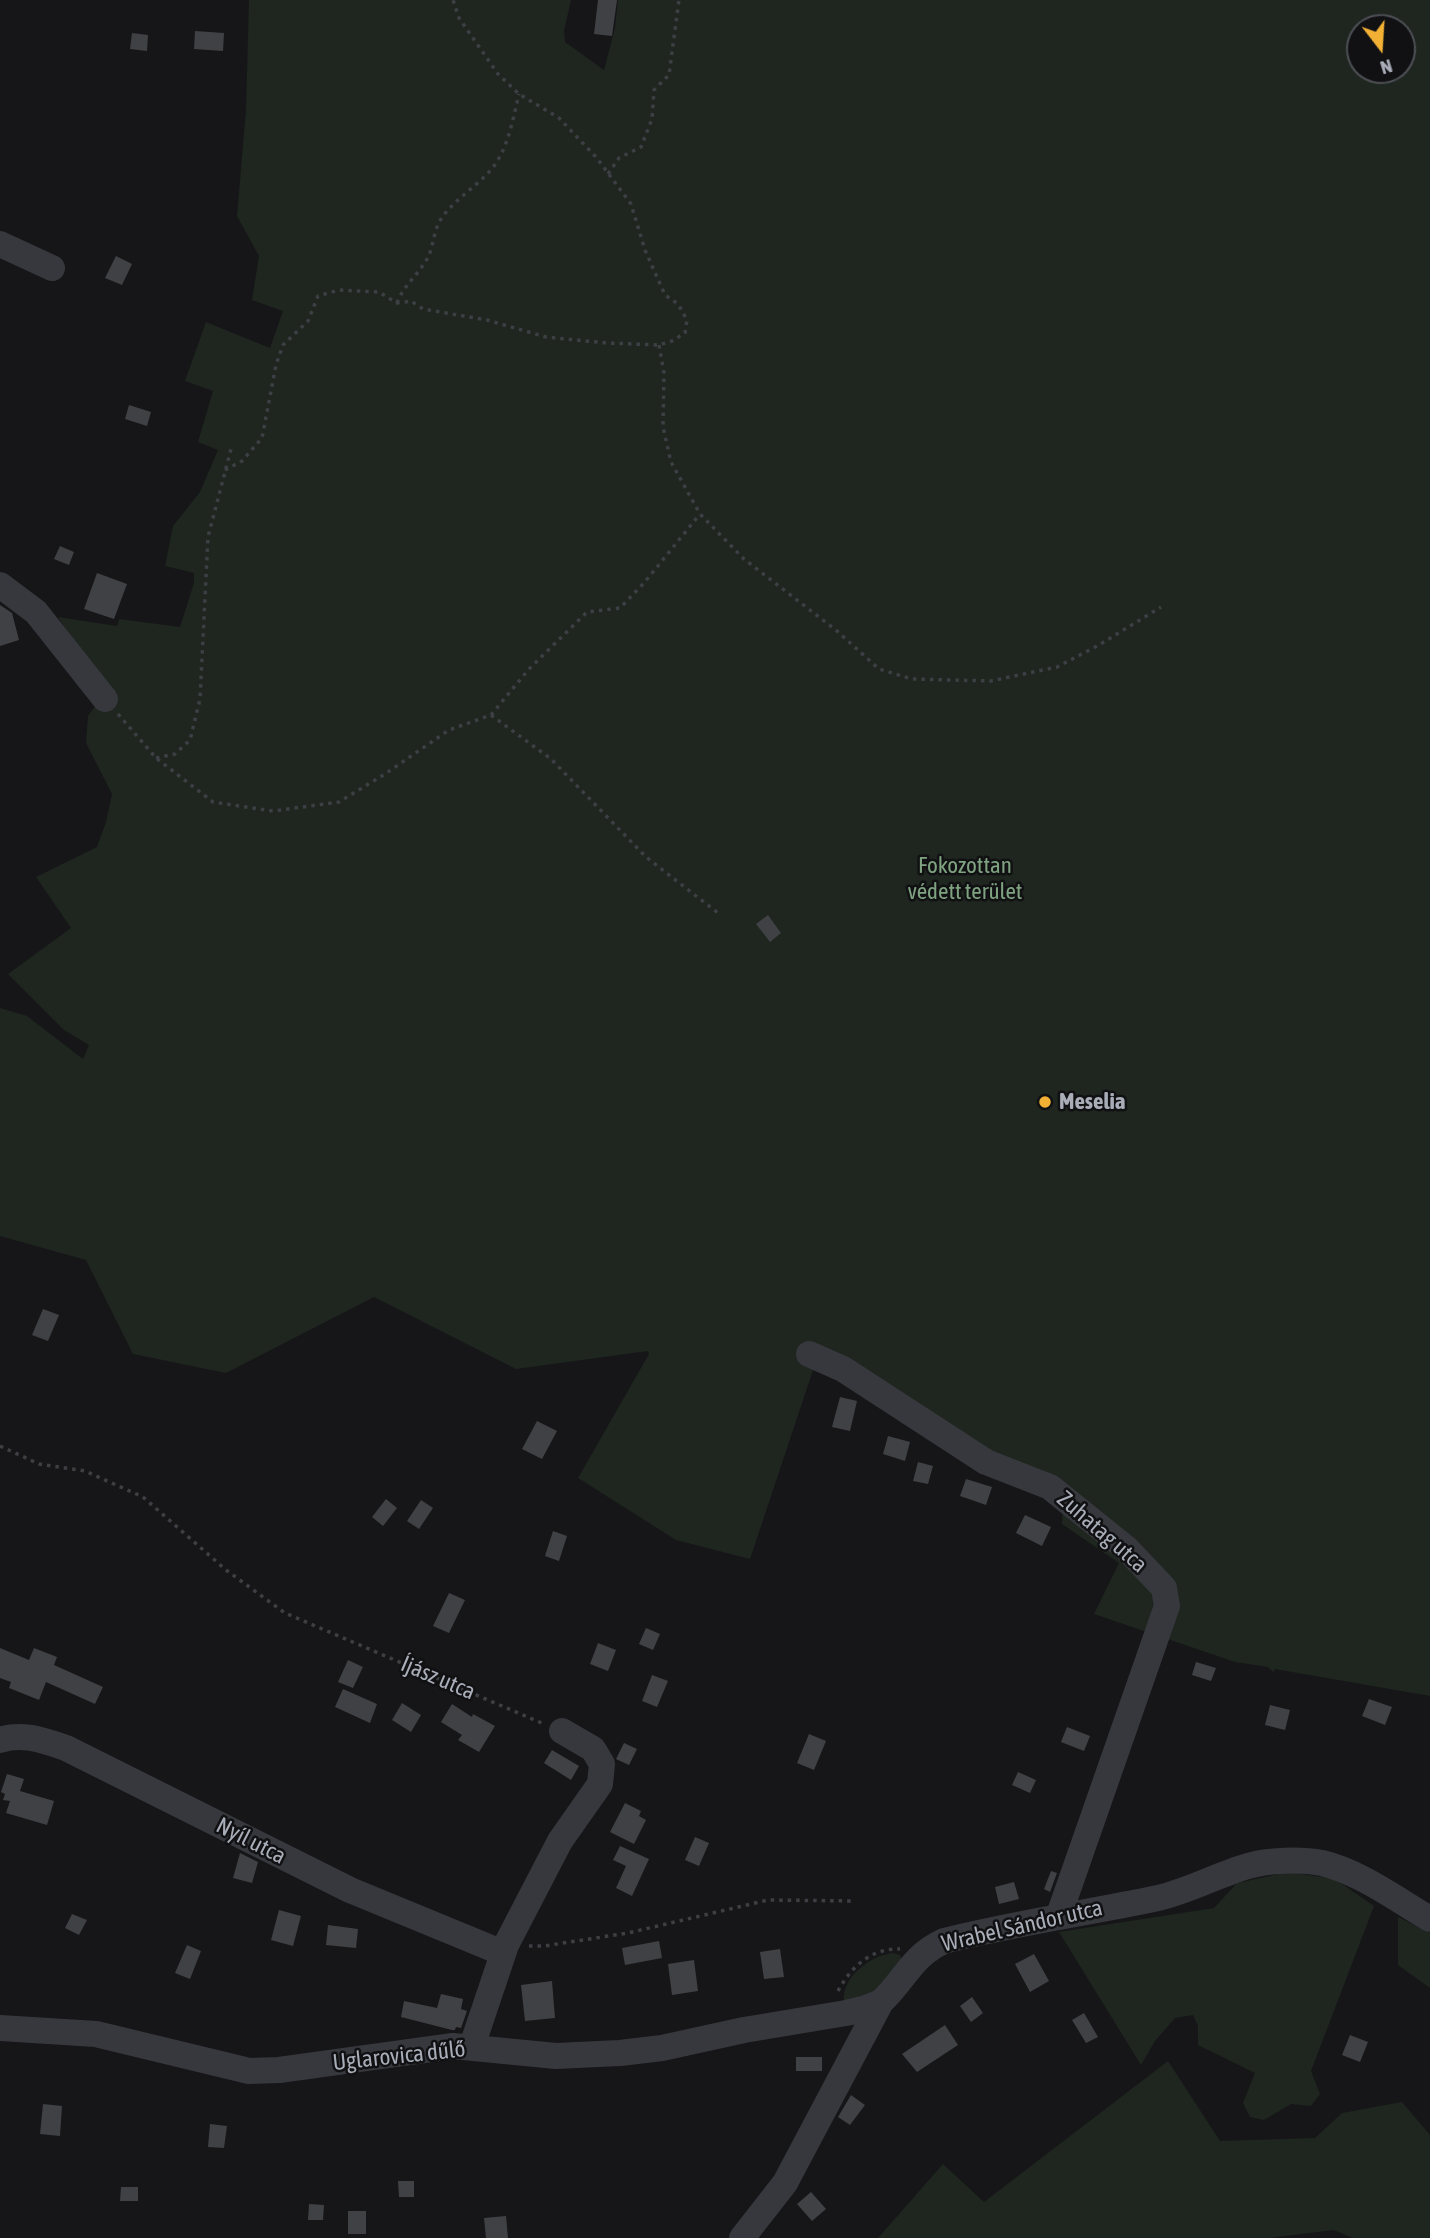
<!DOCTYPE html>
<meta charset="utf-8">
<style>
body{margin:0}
#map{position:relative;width:1430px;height:2238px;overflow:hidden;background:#161618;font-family:"Asap Condensed",sans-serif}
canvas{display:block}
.north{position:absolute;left:1346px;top:14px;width:70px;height:70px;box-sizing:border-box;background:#111113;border:2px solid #4d4f55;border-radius:50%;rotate:163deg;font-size:19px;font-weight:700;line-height:28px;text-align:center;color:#a8adb8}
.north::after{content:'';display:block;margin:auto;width:24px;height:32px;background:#f2b134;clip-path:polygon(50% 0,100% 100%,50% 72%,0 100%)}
</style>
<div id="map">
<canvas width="1430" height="2238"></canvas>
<div class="north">N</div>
</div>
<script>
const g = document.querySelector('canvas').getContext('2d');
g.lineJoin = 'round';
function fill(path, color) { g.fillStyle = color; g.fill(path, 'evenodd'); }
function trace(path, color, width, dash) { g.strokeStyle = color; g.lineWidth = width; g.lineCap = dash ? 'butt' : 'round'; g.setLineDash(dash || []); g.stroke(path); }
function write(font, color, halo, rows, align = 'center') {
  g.font = font + ' "Asap Condensed",sans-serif'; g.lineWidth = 5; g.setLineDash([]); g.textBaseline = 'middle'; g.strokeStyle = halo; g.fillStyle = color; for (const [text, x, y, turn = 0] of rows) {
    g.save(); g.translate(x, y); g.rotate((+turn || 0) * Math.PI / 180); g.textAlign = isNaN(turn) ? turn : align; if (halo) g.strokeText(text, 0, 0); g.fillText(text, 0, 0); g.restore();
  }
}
fill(new Path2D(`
 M249 0H571L564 31 565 42 604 70 615 28 618 0H1430V1696L1275 1669 1273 1672 1268 1667 1235 1662 1094 1614 1119 1563 1062 1524 1063 1491 1008 1460 815 1364 750 1559 676 1540 578 1478 649 1354 648 1351 516 1369 374 1297 226 1373 133 1354 86 1260 0 1236V1008L27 1016 83 1059 89 1045 64 1030 8 974 71 928 36 877 97 847 106 822 112 794 86 743 88 716 96 705 97 679 58 617 117 626 119 619 180 627 194 583V573L165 566 173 526 200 492 218 450 198 442 213 391 185 381 206 322 270 348 283 311 252 300 259 256 237 216 246 110ZM1360 28H1402V70H1360Z
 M1288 1872 1335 1879 1374 1906 1311 2071 1320 2094 1311 2106 1291 2104 1264 2120 1250 2117 1243 2103 1255 2073 1198 2045V2026L1193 2015 1175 2018 1155 2041 1141 2065 1059 1932 1214 1908 1237 1883Z
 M1398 1917 1430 1933V1988L1398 1965Z
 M893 1953 900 1955 904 1963 890 1987 844 2002C841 1977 871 1955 893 1953Z
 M1168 2061 1220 2141 1315 2138 1342 2113 1402 2102 1430 2135V2238H1353L1334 2230 1269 2238H878L943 2164 984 2202Z`), '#1e261f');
fill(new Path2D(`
 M598 0H617L612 36 594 34Z
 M195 31 224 33 223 51 194 49Z
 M132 33 148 35 147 51 130 49Z
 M116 256 132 264 122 285 105 278Z
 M129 405 151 412 147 426 125 419Z
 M60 546 74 552 69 565 54 559Z
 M97 573 127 584 114 619 84 609Z
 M0 605 12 613 19 640 0 646Z
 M768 915 781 933 770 942 756 924Z
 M43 1309 59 1315 48 1341 32 1335Z
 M840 1397 857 1401 850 1431 832 1427Z
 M537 1421 557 1431 542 1459 522 1449Z
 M888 1436 910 1442 905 1461 883 1454Z
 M918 1462 933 1466 928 1484 913 1481Z
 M966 1479 992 1487 986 1505 960 1496Z
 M386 1499 397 1508 383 1526 372 1517Z
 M421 1500 433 1508 419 1529 407 1521Z
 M1025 1515 1051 1527 1042 1546 1016 1533Z
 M553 1531 567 1536 559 1561 545 1556Z
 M449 1593 465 1600 449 1633 433 1626Z
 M646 1628 660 1634 653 1650 639 1644Z
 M598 1643 616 1650 608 1671 590 1664Z
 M0 1648 29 1660 34 1648 57 1657 54 1665 103 1687 95 1704 46 1682 39 1700 9 1688 11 1682 0 1678Z
 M348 1660 363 1667 353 1688 338 1682Z
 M1196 1662 1216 1668 1211 1681 1192 1675Z
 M652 1675 668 1681 657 1707 642 1701Z
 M343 1689 377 1704 370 1723 335 1707Z
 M1369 1699 1392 1707 1385 1725 1362 1716Z
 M402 1703 421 1715 411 1732 392 1720Z
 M452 1704 472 1717 473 1714 495 1726 479 1752 458 1740 462 1735 441 1722Z
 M1270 1705 1290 1710 1285 1730 1265 1725Z
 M1067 1727 1090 1736 1084 1751 1061 1742Z
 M809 1734 826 1741 814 1770 797 1763Z
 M624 1743 637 1749 629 1765 616 1759Z
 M552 1750 579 1766 571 1780 544 1763Z
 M1018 1772 1036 1780 1030 1793 1012 1785Z
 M7 1774 24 1779 20 1791 54 1801 47 1825 6 1813 10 1801 3 1800 5 1794 1 1792Z
 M625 1803 641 1811 639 1816 646 1820 634 1844 610 1832Z
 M695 1837 709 1843 699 1866 685 1860Z
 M620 1846 649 1859 632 1896 616 1888 626 1866 613 1860Z
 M240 1853 258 1862 252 1883 233 1878Z
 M1051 1871 1057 1873 1050 1892 1044 1889Z
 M1014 1882 1019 1899 999 1904 995 1887Z
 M279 1910 301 1916 293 1946 271 1940Z
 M72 1914 87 1920 79 1935 65 1928Z
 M328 1925 358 1929 356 1948 326 1945Z
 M659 1941 662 1958 625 1965 622 1948Z
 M187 1945 201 1951 190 1979 175 1973Z
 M780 1949 784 1977 764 1979 760 1952Z
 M1034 1954 1049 1981 1030 1992 1015 1964Z
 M694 1960 698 1991 672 1995 668 1964Z
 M552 1981 555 2018 525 2021 521 1985Z
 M441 1994 463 1999 461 2009 467 2011 461 2028 456 2027 455 2030H452L401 2017 404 2001 437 2008Z
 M972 1997 983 2013 971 2022 960 2006Z
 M1084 2013 1098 2037 1086 2043 1072 2020Z
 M945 2025 958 2045 917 2072 902 2054Z
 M1350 2035 1368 2042 1360 2062 1342 2055Z
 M796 2057H822V2071H796Z
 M851 2095 865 2105 850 2125 838 2117Z
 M43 2104 62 2106 60 2136 40 2134Z
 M210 2124 227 2126 224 2148 208 2147Z
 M398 2181H414V2197H399Z
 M121 2187H138V2201H120Z
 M811 2192 826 2209 812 2221 797 2204Z
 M309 2204 324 2205 323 2220H308Z
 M348 2211H366V2234H348Z
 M506 2216 508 2238H486L484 2218Z`), '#404145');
trace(new Path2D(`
 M608 174 619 158 641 147 652 119 654 90 669 75 679 0
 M397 303C403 286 418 275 427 259 434 247 433 231 441 219 453 201 473 189 488 173 508 152 512 122 519 94
 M659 345 664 373 663 427 671 462 700 514 744 559 837 631 879 669 912 679 991 681 1057 667 1099 645 1161 607
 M225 470 242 461 262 438 276 365 283 345 308 321 318 296 339 290 379 292 397 303 411 301 423 309 487 320 546 337 607 343 659 345 672 341 685 333 687 320 678 304 665 295 645 250 631 204 596 157 559 118 519 94 498 74 459 18 453 0
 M118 714 156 758 213 802 273 811 339 802 385 774 449 730 491 715 529 669 587 612 620 608 644 583 700 514
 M491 715 551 759 646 857 718 913
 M156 758 175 754 190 740 200 699 208 537 231 449
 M0 1446 39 1464 85 1471 143 1497 226 1570 285 1613 544 1724
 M529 1946H544L628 1933 768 1900 854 1901
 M838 1991C851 1967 871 1948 900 1949`), '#3d3f44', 3.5, [3.5, 5]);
trace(new Path2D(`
 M0 244 52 268
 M0 585 36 612 105 699
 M809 1354 843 1369 986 1462 1050 1487 1127 1549 1164 1588 1167 1606 1059 1915
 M0 1740C22 1732 45 1741 66 1748L350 1890 503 1953
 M0 2028 96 2034 249 2071 279 2070 453 2046 556 2056 620 2053 662 2048 744 2030 846 2013 863 2009 881 2002
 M472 2046 506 1945 560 1841 600 1784 602 1764 593 1749 562 1731
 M742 2238 785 2183 881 2002C906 1979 910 1957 944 1941 1015 1923 1087 1913 1158 1898 1189 1891 1217 1875 1248 1866 1269 1860 1300 1859 1322 1863 1360 1872 1396 1899 1430 1919`), '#37383d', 26);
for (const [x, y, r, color] of [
 [1045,1102,7,"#f2b134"]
]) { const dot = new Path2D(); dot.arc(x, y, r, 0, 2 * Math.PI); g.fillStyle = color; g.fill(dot); trace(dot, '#111113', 2.5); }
write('23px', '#7fa381', '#111113', [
 ["Fokozottan",965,866],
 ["védett terület",965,892]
]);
write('bold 23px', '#a8adb8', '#111113', [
 ["Meselia",1059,1102]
], 'left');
write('23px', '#a8adb8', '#111113', [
 ["Zuhatag utca",1102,1532,41],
 ["Íjász utca",438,1678,23],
 ["Nyíl utca",251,1841,27],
 ["Wrabel Sándor utca",1022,1926,-13],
 ["Uglarovica dűlő",399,2056,-6]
]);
</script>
